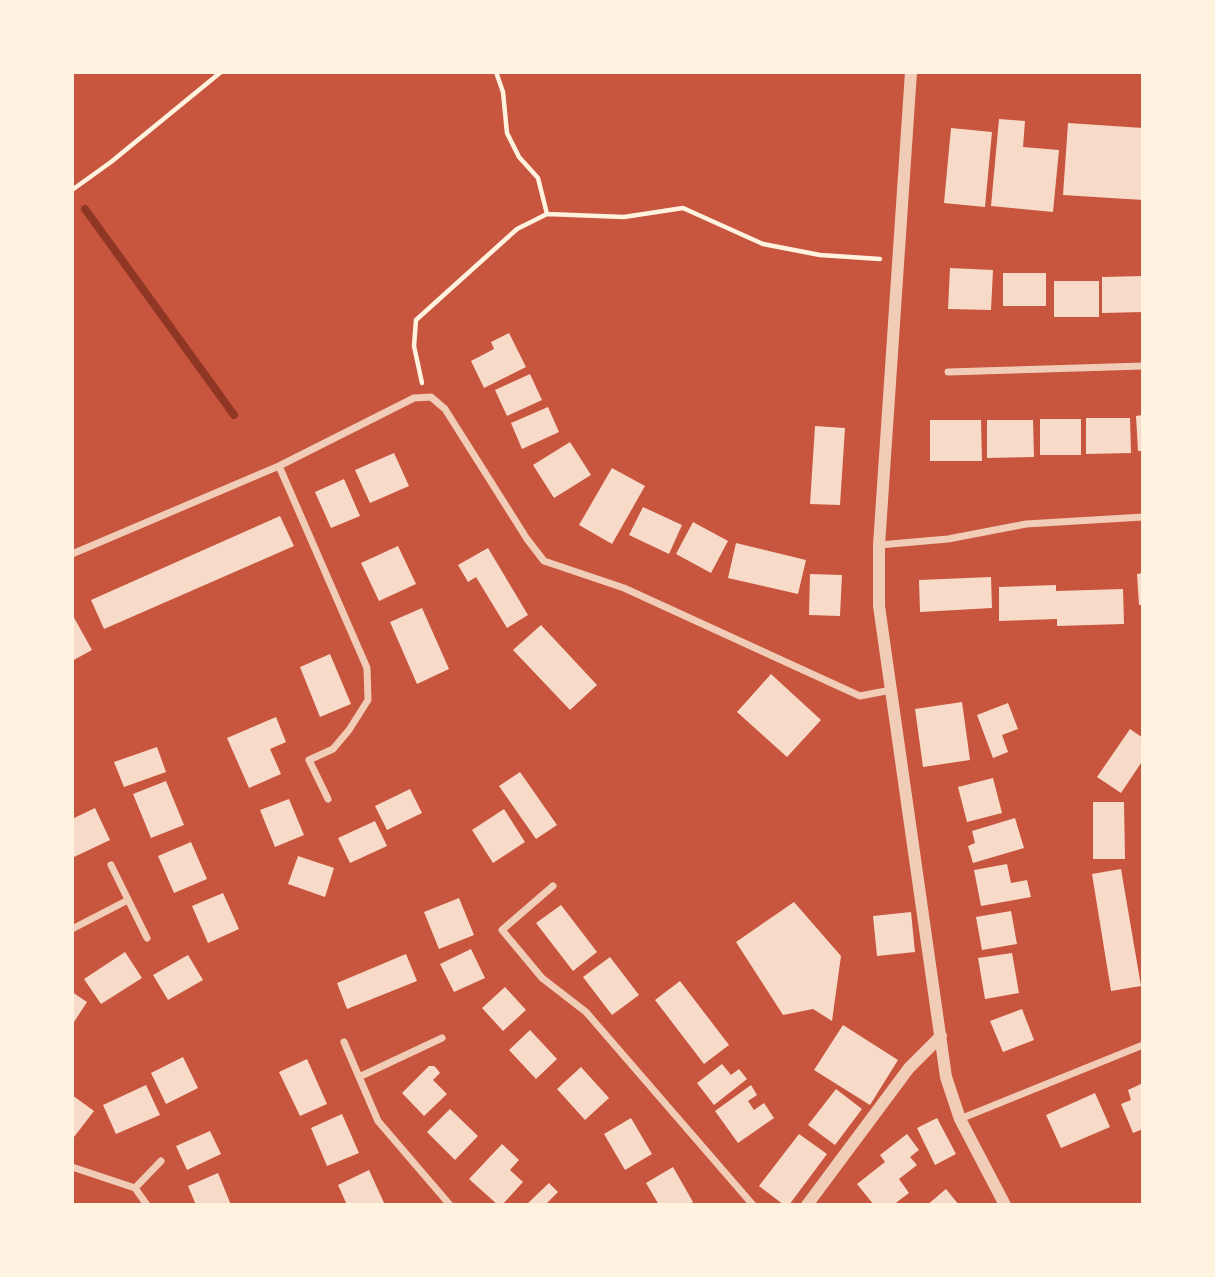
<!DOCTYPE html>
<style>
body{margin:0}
#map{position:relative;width:1215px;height:1277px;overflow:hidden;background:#c8553d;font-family:Rubik,sans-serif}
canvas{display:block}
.frame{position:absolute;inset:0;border:74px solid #fff3e0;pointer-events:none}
</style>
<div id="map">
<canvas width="1215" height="1277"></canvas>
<div class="frame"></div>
</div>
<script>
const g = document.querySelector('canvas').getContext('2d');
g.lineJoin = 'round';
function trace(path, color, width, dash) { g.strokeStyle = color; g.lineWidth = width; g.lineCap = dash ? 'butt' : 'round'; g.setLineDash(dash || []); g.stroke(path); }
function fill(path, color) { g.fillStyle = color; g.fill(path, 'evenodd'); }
trace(new Path2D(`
 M85 209 234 415`), '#8f3625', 8);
fill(new Path2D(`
 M999 119 1025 121 1023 147 1059 150 1053 212 991 206Z
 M1068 123 1143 128V200L1063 195Z
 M951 128 992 132 985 207 944 203Z
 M950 268 993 270 991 310 948 309Z
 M1003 273H1046V306H1003Z
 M1143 276V312L1102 313V277Z
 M1054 281H1099V317H1054Z
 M509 333 526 367 484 388 471 361 494 349 491 342Z
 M530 374 542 400 507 416 495 390Z
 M548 407 559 432 522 449 511 423Z
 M1143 415V451H1138L1136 416Z
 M1086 418H1130L1131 453 1086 454Z
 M1040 419H1081V455H1040Z
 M930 420H981L982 461H930Z
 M987 420H1033L1034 457 987 458Z
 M815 426 845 428 840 505 810 504Z
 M570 442 591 475 554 498 533 465Z
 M394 453 409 486 370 503 355 470Z
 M612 468 645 486 612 544 579 525Z
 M344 479 360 516 331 528 315 492Z
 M643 507 682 525 669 554 629 535Z
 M280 516 294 546 104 629 91 600Z
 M693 522 728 541 711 573 676 554Z
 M736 543 806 560 798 594 728 578Z
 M398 546 416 584 379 601 361 563Z
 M488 548 528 615 507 628 476 577 468 582 458 565Z
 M1143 573V605H1139L1137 574Z
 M810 574 842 575 840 616 809 615Z
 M991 577 992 608 920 612 919 580Z
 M1056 585V591L1123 589 1124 624 1057 626V619L999 621V587Z
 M422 608 449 669 417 684 390 622Z
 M72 614 92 650 72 661Z
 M541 625 597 685 570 710 513 650Z
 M330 654 351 704 320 717 300 667Z
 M771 674 821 720 787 757 737 712Z
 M962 702 970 760 923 767 915 709Z
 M1008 703 1018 729 1002 735 1008 752 993 758 977 715Z
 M276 717 286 742 270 749 281 774 249 788 227 738Z
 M1130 729 1143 738V760L1121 793 1097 777Z
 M157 747 166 772 124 787 114 762Z
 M520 772 557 825 536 839 499 786Z
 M993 778 1002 813 967 822 958 787Z
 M166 781 184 825 151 838 133 794Z
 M410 789 422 813 387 830 375 806Z
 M289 799 304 835 275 847 260 810Z
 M1093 802H1124L1125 859H1093Z
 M95 808 110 840 74 857 72 852V819Z
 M504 809 525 842 493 863 472 830Z
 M1015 818 1024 848 973 863 968 846 975 843 972 831Z
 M375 821 387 846 350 863 338 838Z
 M191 842 207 879 174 893 158 856Z
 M298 856 334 868 325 897 288 884Z
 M1007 864 1011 883 1027 880 1031 897 981 906 974 870Z
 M1121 869 1141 986 1111 991 1092 874Z
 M223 893 239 929 208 943 192 906Z
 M459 898 474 935 439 949 424 912Z
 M794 902 841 956 832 1021 813 1009 783 1015 736 942Z
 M561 905 597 952 573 971 536 923Z
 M1011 911 1017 944 982 950 976 917Z
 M911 912 915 952 877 956 873 916Z
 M471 949 485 978 454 992 440 964Z
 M125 952 142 978 101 1004 84 979Z
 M1012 953 1019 993 985 999 978 958Z
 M406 954 417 981 347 1009 337 983Z
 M188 955 203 980 168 1000 153 975Z
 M610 957 639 995 612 1015 583 977Z
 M680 981 729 1045 704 1064 655 1000Z
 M505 987 526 1010 503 1031 482 1008Z
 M72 992 87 1002 72 1025Z
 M1022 1009 1034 1040 1003 1052 990 1021Z
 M843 1025 898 1060 870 1105 814 1070Z
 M530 1030 557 1059 536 1079 509 1050Z
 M183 1057 198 1088 166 1104 151 1073Z
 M307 1059 327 1104 300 1116 279 1072Z
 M722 1064 731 1075 739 1069 747 1079 714 1105 697 1083Z
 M429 1066H434L437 1069 440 1073 433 1080 447 1094 424 1116 402 1093Z
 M581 1067 609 1098 585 1120 557 1089Z
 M1143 1083V1129L1133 1133 1121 1104 1131 1100 1128 1090Z
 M146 1085 160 1115 116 1134 103 1105Z
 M751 1085 757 1095 748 1101 754 1110 764 1103 774 1118 738 1143 715 1111Z
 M836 1089 862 1109 835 1145 808 1125Z
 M1095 1093 1110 1127 1061 1148 1046 1115Z
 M72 1095 94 1111 74 1137 72 1136Z
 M450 1109 478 1136 455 1160 427 1132Z
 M342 1114 359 1153 327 1166 311 1128Z
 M631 1118 652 1154 625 1170 604 1134Z
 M937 1118 956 1154 935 1165 917 1128Z
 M210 1131 221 1154 187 1170 176 1146Z
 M799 1134 827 1154 789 1205H784L759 1186Z
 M907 1134 919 1150 910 1157 917 1165 899 1179 909 1193 893 1205H874L857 1184 885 1162 880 1155Z
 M502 1144 519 1160 510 1170 523 1182 502 1205H498L469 1179Z
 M673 1167 693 1202 688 1205H659L646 1183Z
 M369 1170 385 1205H347L338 1185Z
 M218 1173 231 1205H196L188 1186Z
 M549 1183 558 1192 547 1203 550 1205H526Z
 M946 1189 959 1205H927Z`), '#f7dbc8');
trace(new Path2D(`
 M496 72 503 92 507 133 519 157 538 178 547 214
 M72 190 111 162 221 72
 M422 383 414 346 416 320 517 229 547 214 624 217 683 208 763 244 820 255 880 259`), '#fff3e0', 4.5);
trace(new Path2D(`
 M948 372 1143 366
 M279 466 367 668 368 700 349 730 333 749 309 760 328 799
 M879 545 948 539 1026 524 1143 517
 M72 554 279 466 414 398 431 397 445 409 527 539 544 561 624 588 860 696 891 690
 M111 865 147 938
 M553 886 502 930 542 978 586 1012 753 1205
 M72 929 128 900
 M344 1042 378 1121 450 1205
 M359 1077 442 1038
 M960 1119 1143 1045
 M72 1167 135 1188 147 1205
 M135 1188 161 1161`), '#f1ccb7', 7);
trace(new Path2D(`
 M911 72 879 545V606L946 1077 960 1119 1005 1205
 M807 1205 909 1068 941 1036`), '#f1ccb7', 12);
</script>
